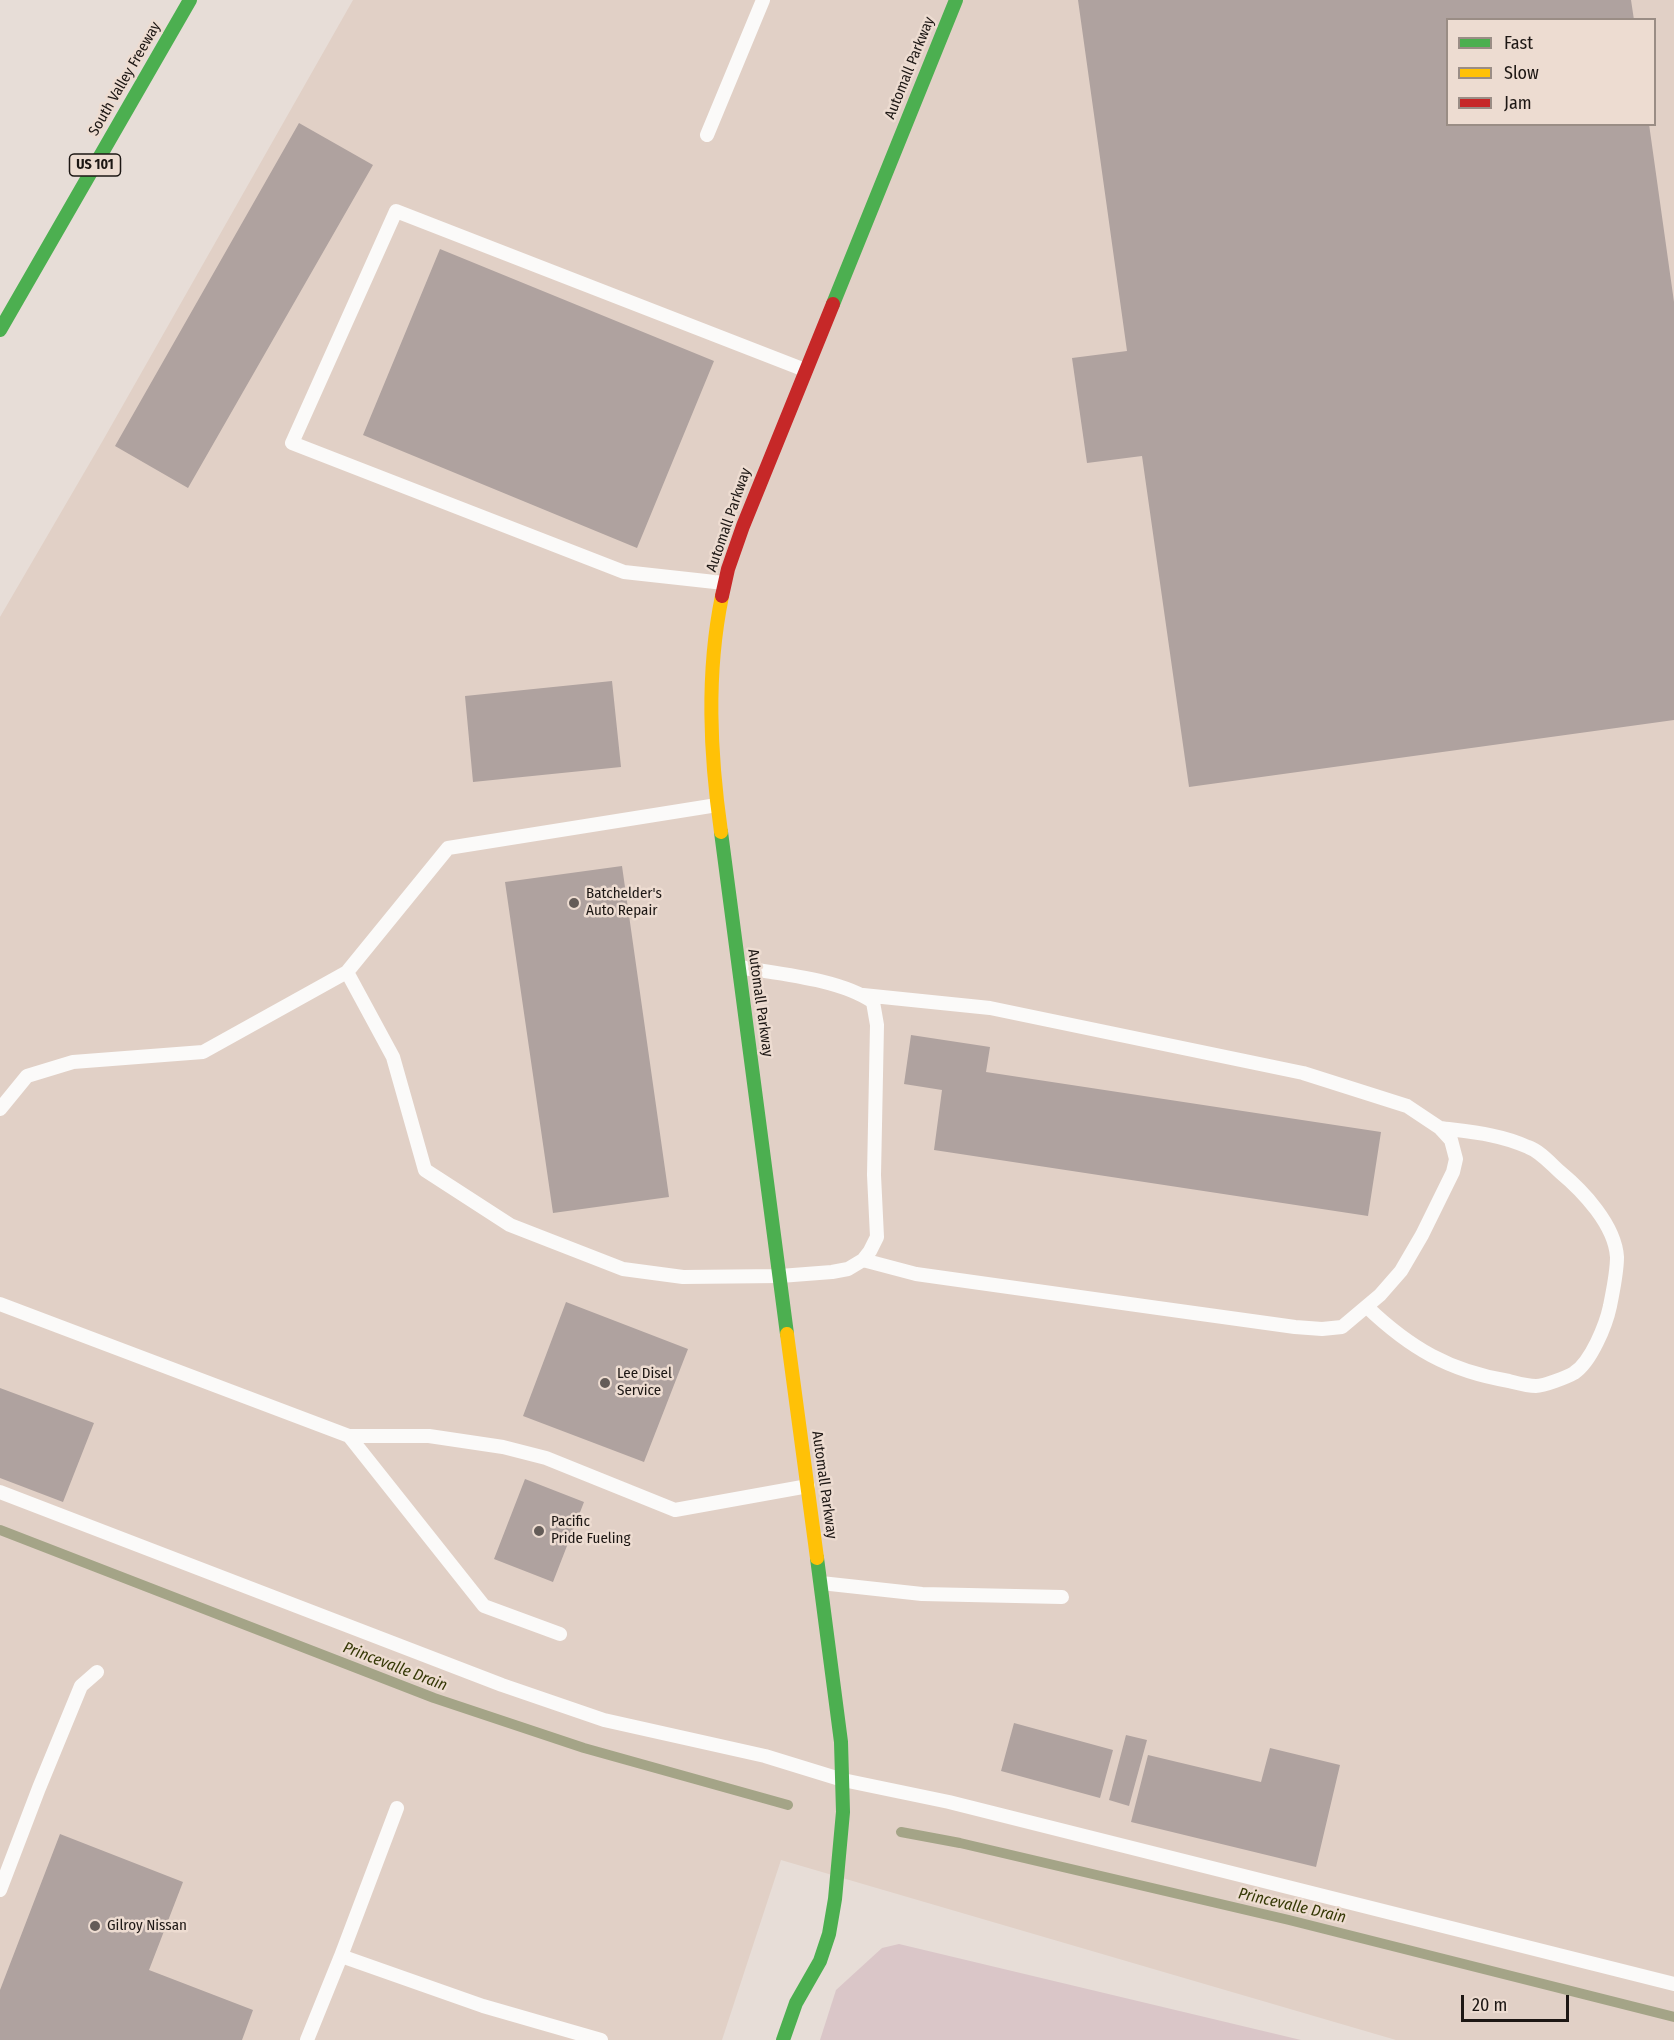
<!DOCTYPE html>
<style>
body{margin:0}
#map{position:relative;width:1674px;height:2040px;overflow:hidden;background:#e7ddd7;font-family:"Fira Sans Condensed",sans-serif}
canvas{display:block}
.legend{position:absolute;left:1446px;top:18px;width:210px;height:108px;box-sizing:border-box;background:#eddcd1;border:2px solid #9a8d85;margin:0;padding:8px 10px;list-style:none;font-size:18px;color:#1d1714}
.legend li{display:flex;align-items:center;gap:12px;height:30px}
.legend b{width:30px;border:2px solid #9a8d85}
.scale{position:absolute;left:1461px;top:1995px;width:108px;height:27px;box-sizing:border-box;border:3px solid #1d1714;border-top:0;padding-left:8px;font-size:18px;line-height:21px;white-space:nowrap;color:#1d1714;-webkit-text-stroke:4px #eddcd1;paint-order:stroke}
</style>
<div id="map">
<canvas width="1674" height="2040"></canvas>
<ul class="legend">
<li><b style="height:8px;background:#4caf50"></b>Fast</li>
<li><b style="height:8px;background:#ffc107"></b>Slow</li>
<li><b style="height:8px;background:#c62828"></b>Jam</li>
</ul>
<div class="scale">20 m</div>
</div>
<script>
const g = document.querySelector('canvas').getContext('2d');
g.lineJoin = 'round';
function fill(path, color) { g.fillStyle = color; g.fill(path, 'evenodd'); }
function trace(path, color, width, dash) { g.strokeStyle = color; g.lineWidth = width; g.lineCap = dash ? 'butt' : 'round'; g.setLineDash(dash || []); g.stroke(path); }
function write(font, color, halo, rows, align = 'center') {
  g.font = font + ' "Fira Sans Condensed",sans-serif'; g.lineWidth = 5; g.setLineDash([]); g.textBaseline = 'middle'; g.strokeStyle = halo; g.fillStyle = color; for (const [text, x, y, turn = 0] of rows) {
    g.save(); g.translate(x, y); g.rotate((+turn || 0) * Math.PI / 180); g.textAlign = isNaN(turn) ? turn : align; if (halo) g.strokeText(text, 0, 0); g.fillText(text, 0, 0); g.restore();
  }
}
fill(new Path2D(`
 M353 0H1674V2040H1396L781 1860 722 2040H0V617L102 442ZM1448 20H1654V124H1448Z`), '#e1d0c6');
fill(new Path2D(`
 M899 1944 1301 2040H820L836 1990 882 1948Z`), '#dac6c8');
trace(new Path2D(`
 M0 1530 434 1698 584 1748 788 1805
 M901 1832 960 1843 1289 1920 1674 2017`), '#a4a487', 10);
fill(new Path2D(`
 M1078 0H1631L1634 20H1448V124H1649L1674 302V720L1189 787 1142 456 1087 463 1072 358 1127 351Z
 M299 123 373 165 188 488 115 446Z
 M440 249 714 361 637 548 363 435Z
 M612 681 621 767 473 782 465 696Z
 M622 866 669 1197 553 1213 505 882Z
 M911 1035 990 1047 986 1072 1381 1132 1368 1216 934 1150 942 1090 904 1084Z
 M566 1302 688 1349 644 1462 523 1416Z
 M0 1388 94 1423 63 1502 0 1478Z
 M525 1479 584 1502 553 1582 494 1559Z
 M1014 1723 1113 1750 1100 1798 1001 1771Z
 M1126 1735 1147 1740 1129 1806 1109 1800Z
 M1270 1748 1340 1765 1316 1867 1131 1822 1148 1755 1261 1782Z
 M60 1834 183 1882 149 1970 253 2010 242 2040H0V1990Z`), '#afa29f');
trace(new Path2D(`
 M707 135 763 0
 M724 583 624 572 292 443 396 211 805 370
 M347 972 448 848 717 805
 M0 1109 27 1076 73 1062 203 1052 347 972 393 1057 425 1170 510 1225 623 1269 683 1277 780 1276 832 1272 848 1269 863 1260 870 1251 877 1237 874 1175 877 1025 873 1002C840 979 779 974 739 967
 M863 1260 916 1274 1158 1308 1295 1327 1322 1329 1342 1327 1380 1295 1401 1271 1422 1235 1453 1172 1456 1159 1451 1140 1440 1128 1407 1106 1303 1073 990 1008 863 995
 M0 1304 349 1436H429L503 1447 546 1458 675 1510 808 1486
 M1367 1307C1410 1348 1449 1371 1509 1381 1517 1383 1527 1386 1536 1386 1544 1386 1567 1377 1574 1373 1591 1362 1606 1325 1610 1306 1613 1290 1617 1273 1617 1257 1615 1225 1583 1191 1560 1172 1551 1164 1540 1151 1528 1147 1500 1134 1471 1132 1440 1128
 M349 1436 484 1606 560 1634
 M0 1492 502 1685 604 1720 765 1756 843 1780 949 1802 1674 1984
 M821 1583 922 1594 1062 1597
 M0 1890 39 1788 81 1686 97 1672
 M341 1956 397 1808
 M307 2040 341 1956 483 2006 601 2040`), '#fbfaf9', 14);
trace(new Path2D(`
 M833 304 956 0
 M0 330 190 0
 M721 832 787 1334
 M783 2040 796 2003 820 1961 829 1934 835 1899 843 1812 841 1742 817 1558`), '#4caf50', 14);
trace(new Path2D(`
 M721 832C710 754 706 674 722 596
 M787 1334 817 1558`), '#ffc107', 14);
trace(new Path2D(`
 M722 596 728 569 743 526 833 304`), '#c62828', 14);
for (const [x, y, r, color] of [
 [574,903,6,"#645c58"],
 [605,1383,6,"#645c58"],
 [539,1531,6,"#645c58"],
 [95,1926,6,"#645c58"]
]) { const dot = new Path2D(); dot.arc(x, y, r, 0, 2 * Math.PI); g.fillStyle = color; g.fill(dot); trace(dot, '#eddcd1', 2); }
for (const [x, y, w] of [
 [95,165,51]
]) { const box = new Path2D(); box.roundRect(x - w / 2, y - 11, w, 22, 4.5); g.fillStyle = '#eddcd1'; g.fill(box); trace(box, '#1d1714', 1.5); }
write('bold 14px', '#1d1714', null, [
 ["US 101",95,165]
]);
write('15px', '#1d1714', '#eddcd1', [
 ["Automall Parkway",910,68,-68],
 ["South Valley Freeway",125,79,-60],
 ["Automall Parkway",729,520,-71],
 ["Automall Parkway",760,1003,82],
 ["Automall Parkway",824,1485,82]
]);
write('15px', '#1d1714', '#eddcd1', [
 ["Batchelder's",586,894],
 ["Auto Repair",586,911],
 ["Lee Disel",617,1374],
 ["Service",617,1391],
 ["Pacific",551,1522],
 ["Pride Fueling",551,1539],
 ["Gilroy Nissan",107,1926]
], 'left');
write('italic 16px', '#363906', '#eddcd1', [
 ["Princevalle Drain",395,1667,21],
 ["Princevalle Drain",1292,1906,13]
]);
</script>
